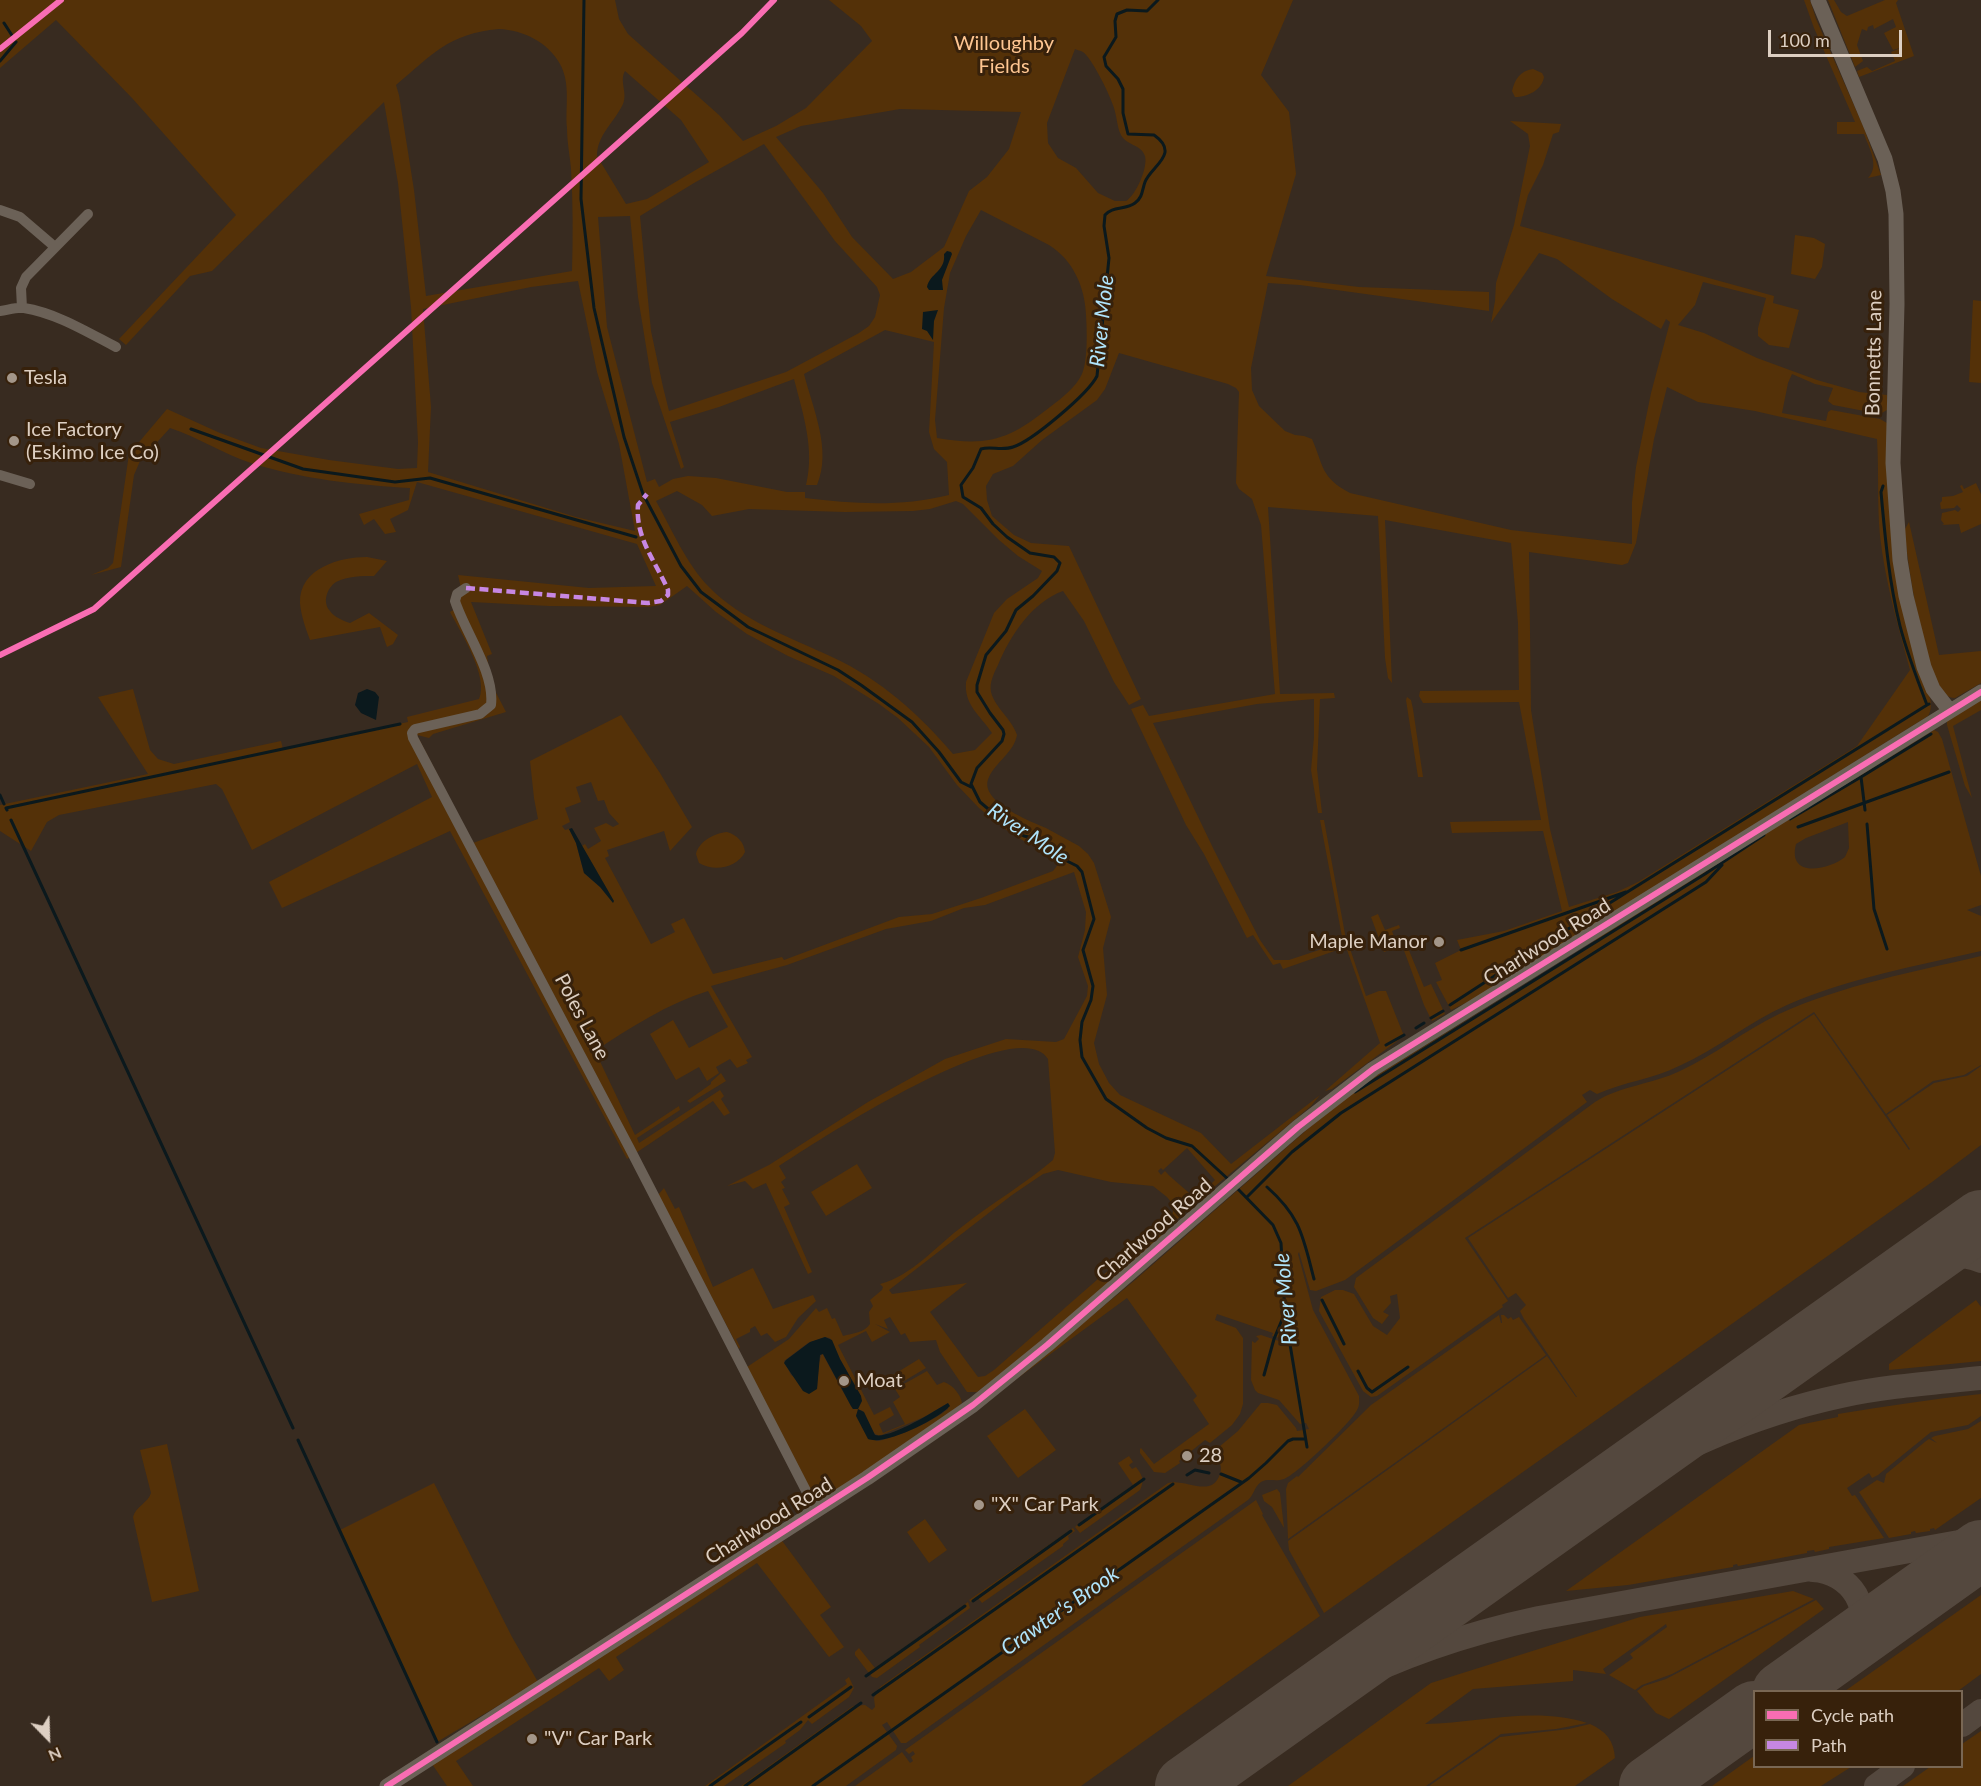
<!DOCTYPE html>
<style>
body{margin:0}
#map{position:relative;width:1981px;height:1786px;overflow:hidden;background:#382b20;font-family:Lato,sans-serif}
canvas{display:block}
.legend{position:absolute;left:1753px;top:1690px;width:210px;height:78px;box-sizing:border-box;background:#37210b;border:2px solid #796754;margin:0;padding:8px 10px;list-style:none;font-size:18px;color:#ddcfc2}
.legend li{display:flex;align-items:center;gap:12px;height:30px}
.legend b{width:30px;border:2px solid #796754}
.north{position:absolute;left:18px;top:1708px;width:60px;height:60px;-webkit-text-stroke:4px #37210b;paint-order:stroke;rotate:157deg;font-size:16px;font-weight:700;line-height:24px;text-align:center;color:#ddcfc2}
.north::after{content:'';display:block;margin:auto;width:21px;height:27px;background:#ddcfc2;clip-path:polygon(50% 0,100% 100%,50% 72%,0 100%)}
.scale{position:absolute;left:1768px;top:30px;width:134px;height:27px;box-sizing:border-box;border:3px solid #ddcfc2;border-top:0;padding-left:8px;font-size:18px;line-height:21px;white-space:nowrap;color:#ddcfc2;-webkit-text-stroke:4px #37210b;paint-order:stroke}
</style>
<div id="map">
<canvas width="1981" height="1786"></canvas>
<ul class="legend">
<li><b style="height:8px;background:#f96db3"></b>Cycle path</li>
<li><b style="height:8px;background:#c787e3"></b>Path</li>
</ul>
<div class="north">N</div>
<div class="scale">100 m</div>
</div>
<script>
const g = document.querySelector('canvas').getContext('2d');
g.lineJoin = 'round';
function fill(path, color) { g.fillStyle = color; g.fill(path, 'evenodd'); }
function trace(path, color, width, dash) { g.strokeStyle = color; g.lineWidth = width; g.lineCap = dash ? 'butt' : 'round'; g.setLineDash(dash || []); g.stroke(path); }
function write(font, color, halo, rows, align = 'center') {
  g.font = font + ' Lato,sans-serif'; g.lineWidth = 6; g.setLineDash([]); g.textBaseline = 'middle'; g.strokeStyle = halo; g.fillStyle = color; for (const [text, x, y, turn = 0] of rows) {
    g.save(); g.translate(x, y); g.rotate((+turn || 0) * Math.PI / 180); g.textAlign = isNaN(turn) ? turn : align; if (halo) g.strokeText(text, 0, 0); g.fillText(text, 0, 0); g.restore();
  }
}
fill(new Path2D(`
 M0 0H615L619 19 628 34 719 115 743 141 776 126 806 108 872 41 861 26 829 0H1293L1261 75 1289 112 1296 174 1266 276 1359 287 1489 292V311L1300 285 1268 283 1251 368 1252 390 1259 406 1285 431 1295 435 1304 436 1312 439C1324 466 1320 477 1350 493L1511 530 1632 544V502L1636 467 1651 393 1670 322 1666 319 1661 329 1612 299 1557 259 1539 253 1491 323 1495 301 1496 283 1514 225 1530 146 1528 134 1510 121 1561 124 1559 132 1553 134 1543 165 1528 195 1520 226 1774 296 1773 303 1799 310 1789 348 1769 345 1758 336V328L1766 298 1703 282 1695 305 1678 325 1704 333 1757 358 1817 380 1859 392 1887 395V410L1880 414 1833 405 1828 401 1833 388 1815 384 1792 374 1788 383 1782 413 1826 421 1828 412 1831 410 1880 419 1887 423 1922 675C1926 688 1936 704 1928 716L1476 998 1451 1010 1436 982 1442 980 1435 963 1461 950 1457 940 1504 931 1562 911 1543 831 1452 833 1450 822 1541 820 1519 702 1423 703 1419 696 1420 691 1519 690 1518 623 1511 543 1385 520 1392 683 1388 678 1385 658 1378 516 1268 507 1280 694 1334 693 1335 698 1320 699 1317 769 1322 813H1318L1311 770 1314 737V699L1257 704 1153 723 1214 850 1260 940 1274 960H1289L1343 942 1320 820H1324L1345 934 1366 996 1379 991H1386L1404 1036 1332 1089 1325 1091 1380 1043 1346 947 1283 969 1280 963 1273 965 1253 935 1247 938 1204 854 1186 825 1131 709 1143 705 1149 716 1275 694 1261 525 1252 499 1239 489 1236 483 1239 392 1236 388 1228 384 1119 353 1105 389 1097 400 1042 440 1013 466 993 474 986 486 987 500 992 516 1014 535 1031 543 1069 546 1141 699 1129 705 1114 682 1084 621 1063 591C1032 602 1010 636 998 665 994 673 989 683 991 692 995 708 1012 719 1017 735 1014 752 996 762 989 777 977 801 1030 821 1046 828 1057 834 1068 840 1079 846L1088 854 1094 863 1111 917 1103 948 1107 995 1094 1043 1099 1064 1109 1083 1120 1095 1201 1133 1231 1164 1320 1095 1311 1106 1214 1187 1211 1184 1215 1180 1187 1148 1163 1170 1161 1168 1158 1171 1161 1175 1165 1171C1175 1182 1185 1188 1195 1199L1200 1195 1202 1197 1173 1223 1146 1252 1054 1332 977 1392H967L940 1352 936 1340 910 1342 905 1333 901 1335 890 1317 884 1320 888 1329 875 1324 890 1332 872 1342 866 1331 838 1345 874 1415 890 1407 894 1415 879 1424 883 1433 905 1424 893 1402 900 1397 895 1389 927 1371 937 1385 944 1382C953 1385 961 1395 962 1403L925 1434 823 1498 816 1497 808 1489 747 1367 789 1339 816 1308 819 1312 827 1308 832 1319 835 1318 843 1336C853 1333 864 1333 870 1324L869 1312 873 1306 870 1300 882 1290 883 1287 880 1284C912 1276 937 1245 963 1226 992 1203 1025 1184 1053 1160L1055 1153 1048 1059C1018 1009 814 1143 779 1166L786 1178 781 1182 785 1188 782 1189 790 1204 784 1207 812 1272 808 1274 766 1183 753 1189 745 1181 727 1186 769 1165 868 1102 945 1059 1006 1039 1056 1042 1064 1039 1087 996 1088 986 1078 957 1085 930 1086 912 1074 872 985 905 964 908 931 921 886 929 787 965 711 986 752 1057 746 1060 748 1063 737 1068 730 1059 716 1067 719 1073 707 1081 699 1067 676 1080 650 1034 673 1020 689 1048 728 1027 708 991C667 1004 631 1027 595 1051L635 1135 679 1106 680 1110 637 1138 639 1143 720 1090 724 1096 721 1099 730 1113 724 1116 713 1101 627 1159 450 831 282 908 269 882 432 797 417 764 252 850 222 789 216 784 59 815 47 822 31 851 0 831V805L148 774 98 697 133 689 150 750 158 759 174 764 281 741 283 749 408 722 407 717 479 699C489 677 461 633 450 612L460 606 459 600 461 588 458 575 589 588 656 586 637 544 417 482 408 510 390 519 396 532 385 534 374 519 364 525 359 514 409 500 410 488C358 485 301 479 251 463 223 454 198 437 170 428L140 461 134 475 121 567 91 575 108 568 113 563 129 454 167 409 220 433 261 448 329 460 398 469 417 468 418 442 411 307 398 183 384 102 212 271 190 276 126 345 119 339 236 215 132 98 56 20 0 68ZM499 29C523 30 548 42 560 64 571 84 565 107 567 128 567 142 570 156 571 169 573 203 573 237 572 271L426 296 414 190 399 95 396 85C433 54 448 34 499 29ZM1075 49C1077 50 1082 51 1083 52 1092 58 1111 97 1114 108 1117 117 1117 127 1121 135 1127 146 1141 144 1145 156 1148 168 1136 195 1126 201H1115L1098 193 1076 168 1058 158 1048 143 1047 123ZM625 71 681 120 709 162 647 199 626 204 597 156C597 135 614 123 623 104 628 93 619 81 625 71ZM900 109 1021 112 1009 149 987 177 969 191 944 247 911 272 893 279 852 237 823 193 776 137 801 126ZM764 144 835 241 877 287 880 295 875 317 869 326 859 333 786 372 669 411 663 387 651 331 640 216 694 183ZM981 210 1049 245C1073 260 1085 287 1086 315 1087 330 1088 360 1082 374 1076 387 1062 398 1050 407 1010 439 989 447 937 438L935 420 944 308 950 273 966 236ZM630 216 638 297 652 383 681 469 684 467 670 422 719 407 794 379C803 414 815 449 806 485H817C832 450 813 409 804 374L885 330 934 342 929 432 934 449 947 462 949 495C900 507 854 504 805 498V492H787L716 478 688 476 673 479 659 487 655 479 647 482 607 327 598 217ZM578 281 597 372 619 444 635 531 576 517 428 472 431 407 423 309 531 287ZM1667 387 1698 402 1755 411 1877 439C1879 471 1877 503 1880 536 1885 581 1898 626 1910 670L1857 746 1638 882 1617 892 1569 907 1550 829 1531 710 1529 552 1622 565 1628 563 1636 543 1654 439ZM677 491 702 505 712 516 749 509 845 512 913 511 930 509 956 501 963 504 999 540 1018 556 1042 571 1038 578 1007 599 994 613 966 682C964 705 980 715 992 733L975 750 953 754C919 714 880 679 832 657 790 637 742 621 709 587 687 565 671 528 656 501ZM687 586 716 612 747 634 788 656 834 676 879 704 898 718 929 747 957 785 979 808 1009 832 1029 844 1048 850 1060 862 1053 871 981 898 932 914 899 917 784 960 782 957 713 974 684 918 671 924 675 932 651 944 605 858 609 856 607 850 664 831 670 851 692 827 660 773 621 715 530 761 534 798 538 819 473 843 417 735 429 738 433 734 506 712 491 683 487 656 492 654 471 602 550 606 649 607 660 605ZM591 782 598 801 604 800 609 813 619 824 613 827 606 823 594 828 601 841 588 849 585 844 582 846 600 887 584 873 576 843 569 829 565 830 562 826 570 822 565 808 581 802 576 787ZM1058 1170 1111 1182 1153 1186 1167 1197 1171 1202 1173 1212C1166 1230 1116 1265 1098 1279 1063 1309 1029 1340 994 1370L985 1376 978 1377 930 1312 967 1283 892 1294 889 1290 1012 1195 1043 1174ZM825 1337 830 1338 840 1359 861 1396 858 1408 853 1409 851 1406 822 1353 819 1362 817 1389 791 1375 784 1361 808 1343ZM948 1403V1409C929 1424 903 1434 879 1441H876L856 1415 859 1410 863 1411 872 1432 879 1436 924 1417Z
 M1804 0H1810L1816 19 1864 128 1881 175 1868 178C1880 166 1869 148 1864 134H1837V122H1855L1814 28Z
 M1828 0H1834L1841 12 1847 16 1885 0H1898L1896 3 1914 56 1859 77 1857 71 1867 67 1872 71 1895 61 1891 52 1903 47 1893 50 1884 33 1896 27 1893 19 1874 29 1873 25 1868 27 1867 31 1862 29 1857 45 1863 61 1855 67Z
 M1533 69 1542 73 1544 77C1542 90 1528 97 1515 97L1512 91C1515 79 1520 71 1533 69Z
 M1795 235 1814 238 1825 244 1822 267 1815 279 1791 274Z
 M1973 300 1981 301V383L1969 382Z
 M1976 483 1981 494V524L1961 533 1959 524 1942 525 1944 524 1941 520 1942 513 1955 510 1958 512 1961 509 1957 505 1954 508 1941 509 1940 503 1942 501V497L1953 496 1963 492 1960 486 1962 485 1964 489Z
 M1909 522 1939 655 1981 651V683L1955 698C1951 698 1949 697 1946 695 1924 674 1909 570 1905 537V529Z
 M367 557 387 561 374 576C362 576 348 576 336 582 327 588 322 602 330 611 334 617 344 621 350 623L369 613 398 635 393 644 387 647 380 627 310 640C306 629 301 616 300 603 299 568 340 557 367 557Z
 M1981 696V710L1953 726 1972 798 1965 786 1947 725V720Z
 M1407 697 1411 700 1413 709 1423 777H1418L1406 700Z
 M1934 730 1938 732 1942 739 1981 876V905L1967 910 1981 916V951C1916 966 1849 978 1787 1005 1749 1022 1717 1049 1679 1066 1653 1079 1623 1082 1597 1094L1590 1090 1582 1095 1587 1102 1345 1280 1316 1291 1310 1290 1299 1252 1298 1254 1313 1310 1359 1396C1359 1401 1360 1405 1357 1410 1351 1423 1297 1474 1284 1479 1276 1482 1268 1478 1261 1482 1254 1487 1254 1495 1248 1500L906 1743H901L887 1722 882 1725 897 1746 896 1750 846 1786H741L853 1706 865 1705 872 1710 875 1707 874 1698 880 1687 1168 1483C1185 1478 1212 1499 1220 1474 1223 1465 1218 1459 1213 1452L1238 1431 1261 1403H1268L1277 1405 1296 1428 1297 1431 1309 1429 1306 1423 1300 1424 1279 1400 1258 1393 1255 1390 1251 1380 1252 1341 1255 1343 1259 1339 1256 1336 1261 1335 1279 1341 1278 1345 1282 1346 1284 1339 1272 1336 1273 1333 1217 1314 1215 1320 1236 1328 1243 1338V1404L1240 1414 1232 1425 1210 1443 1205 1440 1179 1461 1180 1463 1165 1473 1154 1472 1140 1453V1449L1141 1448 1154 1464 1209 1424 1193 1400 1197 1396 1127 1298 1000 1391 1134 1281 1310 1127 1369 1080 1595 942 1596 937ZM1848 822 1849 848 1845 857C1829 870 1787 879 1796 844L1806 838Z
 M727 832C737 835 744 842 745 852 737 868 714 872 699 863L696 854C699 841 715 833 727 832Z
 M1378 914 1385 930 1399 925 1400 928 1392 931 1398 947 1384 952 1371 917Z
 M1406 943 1424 987 1431 984 1445 1014 1432 1021 1424 1005 1402 945Z
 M1981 956V1065L1964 1075 1933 1081 1886 1114 1814 1012 1465 1238 1508 1301 1502 1305 1503 1307 1377 1396 1371 1397 1363 1391 1319 1311 1321 1297 1335 1290H1343L1354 1294 1373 1326 1387 1335 1400 1318 1397 1294 1390 1296 1391 1303 1383 1312 1389 1315 1382 1324 1373 1318 1354 1287 1356 1278 1595 1102C1620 1086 1653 1084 1680 1071 1715 1055 1745 1030 1779 1014 1843 985 1913 972 1981 956Z
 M1814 1014 1909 1150 1910 1149 1887 1115 1934 1083 1967 1076 1981 1066V1145L1932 1182 1324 1613 1289 1550 1288 1541 1547 1356 1576 1397H1577L1524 1319 1520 1311 1526 1305 1516 1293 1508 1298 1468 1238Z
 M721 1073 726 1081 690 1103 687 1101 711 1084V1082Z
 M857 1164 872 1188 826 1216 811 1192Z
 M664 1188 675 1209 679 1207 713 1287 753 1268 773 1309 813 1295 816 1301 798 1318 786 1337 775 1342 767 1333 761 1336 755 1326 750 1329V1332L736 1339 740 1347 739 1349 658 1195Z
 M1976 1300 1981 1307V1361L1889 1370V1364Z
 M1499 1315 1501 1323H1502L1501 1315H1504L1508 1319 1511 1317 1513 1320 1519 1317 1546 1355 1288 1539 1286 1489 1288 1483 1297 1476 1298 1477 1371 1405Z
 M919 1359 926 1368 894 1387 887 1376 892 1374 893 1375Z
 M1981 1394V1416L1968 1425 1931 1432 1878 1475 1872 1478 1869 1473 1847 1488 1852 1496 1855 1495 1884 1538 1829 1547V1549L1815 1552 1814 1550 1807 1551V1553L1738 1566 1737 1564 1733 1565V1567L1628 1585 1566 1591 1799 1425 1838 1417V1414C1886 1406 1933 1399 1981 1394Z
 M1025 1409 1056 1450 1018 1478 987 1436Z
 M1981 1421V1498L1935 1530 1934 1528 1930 1529V1531L1916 1533 1915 1531 1911 1532V1534L1889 1538 1859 1492 1877 1480 1884 1483 1886 1474 1926 1441 1929 1439 1937 1443 1931 1438 1935 1436 1968 1429Z
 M167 1444 199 1591 152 1602 133 1517C136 1506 148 1503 151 1493L140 1450Z
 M1129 1456 1133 1462 1129 1465 1132 1469 1136 1467C1142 1475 1145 1480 1140 1490L1080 1533 1075 1527 1078 1524 1133 1485 1118 1463Z
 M434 1483 512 1637 538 1682 437 1742 340 1530Z
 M1277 1489 1280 1493 1284 1528 1272 1507 1264 1501 1262 1495Z
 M1256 1500 1263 1514 1262 1515 1320 1616 1081 1786H855L902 1752 910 1763 913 1761 911 1757 915 1754 913 1751 909 1754 905 1750Z
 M925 1519 947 1550 929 1563 907 1532Z
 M1073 1528 1075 1531 1068 1536 1069 1539 1063 1544V1546L982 1603 978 1598 971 1602 969 1600Z
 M780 1538 831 1607 820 1615 844 1647 829 1657 757 1563 616 1657 624 1670 609 1681 599 1668 456 1761 473 1786H447L432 1764Z
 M1793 1591 1814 1599 1672 1674 1642 1685 1635 1690 1609 1675 1633 1658 1630 1654 1667 1627 1666 1624 1603 1669 1606 1674 1573 1670V1681L1473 1689 1425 1724C1478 1723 1536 1706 1587 1723L1556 1729 1501 1734 1426 1786H1288L1431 1683 1640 1617Z
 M1981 1595V1674L1958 1691H1845Z
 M1816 1600 1824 1609 1669 1719 1656 1713 1637 1691 1644 1686 1666 1679Z
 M968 1602 970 1608 919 1645 920 1647 877 1678 872 1677 855 1655V1652L859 1648 875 1668Z
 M849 1677 854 1688 849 1697 812 1724 808 1720 800 1730 785 1741 786 1743 724 1786H705L847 1684 845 1680Z
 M1590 1724C1606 1731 1614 1741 1615 1758L1575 1786H1429L1500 1737 1569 1729Z
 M1981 1731V1786H1903L1930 1767 1962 1766V1744Z
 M1754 1756V1766L1851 1767 1821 1786H1712Z`), '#543108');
fill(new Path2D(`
 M947 251 951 252 952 254 942 280 943 290H929L927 287C930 273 946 271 944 254Z
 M938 310 934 321 933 340 927 331 922 329 923 312Z
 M367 689 375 692 379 697 376 720 361 713 355 705 358 693Z
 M572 828 614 901 613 903 600 887 584 873 576 843 569 829Z
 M825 1337 832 1340 840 1359 861 1396 862 1401 858 1409 864 1412 875 1435C890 1439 933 1412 948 1403L950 1406C938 1419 885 1446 868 1439L856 1416 858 1409H853L851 1406 823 1354 820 1355 817 1389 809 1394 803 1391 784 1363 786 1360 810 1342Z`), '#0b191d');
trace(new Path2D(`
 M584 0 581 199 594 308 624 437 643 494 681 566 701 592 748 627 838 670 861 685 912 722 939 752 961 782 971 787
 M1158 0 1147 11 1127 10 1117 14 1115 21 1116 37 1104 57 1106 66 1118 79 1123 89V113L1128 134 1154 135C1181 154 1151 166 1145 182 1142 190 1143 197 1135 203 1126 210 1112 206 1105 215L1104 226 1109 258 1097 376C1088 394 1032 441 1013 447 1002 451 991 446 981 449L973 468 961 485 963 497 981 508 993 524 1007 537 1030 553 1054 557 1060 563 1057 571 1033 596 1016 610 1006 631 986 655 977 685V692L990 713 1003 730 1004 734 1002 741 977 768 971 784 980 802 1013 830 1024 836 1047 841 1063 859 1077 866 1082 872 1094 919 1083 950 1093 986 1091 1000 1082 1022 1080 1040 1082 1057 1106 1099 1147 1128 1166 1138 1192 1146 1229 1180
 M4 23 13 37
 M0 61 16 42
 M191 429 303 469 395 482 430 478 636 537
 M1883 486 1881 492C1885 537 1889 582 1900 626 1907 653 1917 679 1927 705L1929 704
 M1861 777 1931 734
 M0 795 4 804
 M7 810 6 808 400 724
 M1790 819 1861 777 1865 810
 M11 820 293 1428
 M1867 824 1874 909 1887 949
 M1798 827 1949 772
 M1461 950 1626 892
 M1450 1005 1536 949 1927 705
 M1431 1018 1443 1011
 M1416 1028 1424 1023
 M1386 1045 1404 1035
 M1355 1092 1705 874 1764 835
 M1236 1187 1273 1225 1281 1243 1285 1314 1307 1447
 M1267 1187C1301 1217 1303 1237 1314 1279
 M1247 1197 1292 1152 1341 1113 1706 882 1722 865
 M1322 1300 1344 1344
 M1358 1371 1367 1388 1372 1392 1408 1367
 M1264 1375 1274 1339 1284 1315
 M298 1440 437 1742
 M1221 1474 1241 1482
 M1187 1475 1195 1470 1209 1473
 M1079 1525 1144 1479
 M973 1601 1071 1531
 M866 1676 965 1606
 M873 1695 1173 1484
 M809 1717 851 1687
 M710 1786 801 1722
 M745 1786 861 1703
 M813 1786 1249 1478 1266 1463 1288 1441 1293 1439H1305`), '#0b191d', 3);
trace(new Path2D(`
 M1920 1264C1940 1254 1960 1252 1981 1261
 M1581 1505C1663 1456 1747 1416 1841 1396 1887 1386 1934 1383 1981 1378
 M1784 1692C1812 1675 1854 1668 1862 1631 1865 1618 1862 1606 1856 1595 1847 1580 1831 1571 1813 1570
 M1962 1725 1981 1711
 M1242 1746C1273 1726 1303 1705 1336 1689 1400 1656 1469 1633 1539 1618L1981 1538
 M1876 1786 1903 1766`), '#54483e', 24);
trace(new Path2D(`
 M1782 1692 1981 1550
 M1185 1786 1981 1220
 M1649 1786 1754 1711`), '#54483e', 60);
trace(new Path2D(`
 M0 210 20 217 55 247
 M22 308 21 288 26 277 88 214
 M0 311C8 310 16 307 24 308 56 313 87 332 116 347
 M0 475 30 484
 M466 588 457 594 455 601C465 632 495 673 491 705L480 714 415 729 412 733 413 738 629 1147 816 1510`), '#6b6157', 10);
trace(new Path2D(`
 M1818 0 1885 159 1893 191 1896 214 1897 304 1893 463 1900 560 1906 596 1924 667 1933 689 1950 711
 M387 1786 867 1478 973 1405 1047 1345 1298 1127 1373 1069 1981 692`), '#6b6157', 15);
trace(new Path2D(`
 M466 588 648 603 661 601 668 595V590C656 562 635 538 638 505L647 494`), '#c787e3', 4.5, [9, 4.5]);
trace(new Path2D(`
 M0 49 61 0
 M0 655 94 609 742 33 774 0
 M387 1786 867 1478 973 1405 1047 1345 1298 1127 1373 1069 1981 692`), '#f96db3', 6);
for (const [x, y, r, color] of [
 [12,378,6,"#a39689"],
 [14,441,6,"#a39689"],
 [1439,942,6,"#a39689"],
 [844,1381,6,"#a39689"],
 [1187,1456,6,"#a39689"],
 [979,1505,6,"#a39689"],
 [532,1739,6,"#a39689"]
]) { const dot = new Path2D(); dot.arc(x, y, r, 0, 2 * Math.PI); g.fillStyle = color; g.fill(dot); trace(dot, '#37210b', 2); }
write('20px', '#fec591', '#37210b', [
 ["Willoughby",1004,44],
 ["Fields",1004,67]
]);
write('20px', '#ddcfc2', '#37210b', [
 ["Bonnetts Lane",1874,353,-89],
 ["Charlwood Road",1547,942,-32],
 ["Poles Lane",582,1017,62],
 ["Charlwood Road",1154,1230,-41],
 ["Charlwood Road",769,1521,-32]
]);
write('20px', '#ddcfc2', '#37210b', [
 ["Tesla",24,378],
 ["Ice Factory",26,430],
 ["(Eskimo Ice Co)",26,453],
 ["Maple Manor",1427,942,"right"],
 ["Moat",856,1381],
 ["28",1199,1456],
 ["\"X\" Car Park",991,1505],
 ["\"V\" Car Park",544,1739]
], 'left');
write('italic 21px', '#afe4fb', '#37210b', [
 ["River Mole",1102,321,-84],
 ["River Mole",1028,834,34],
 ["River Mole",1286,1299,-95],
 ["Crawter's Brook",1060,1611,-35]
]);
</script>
